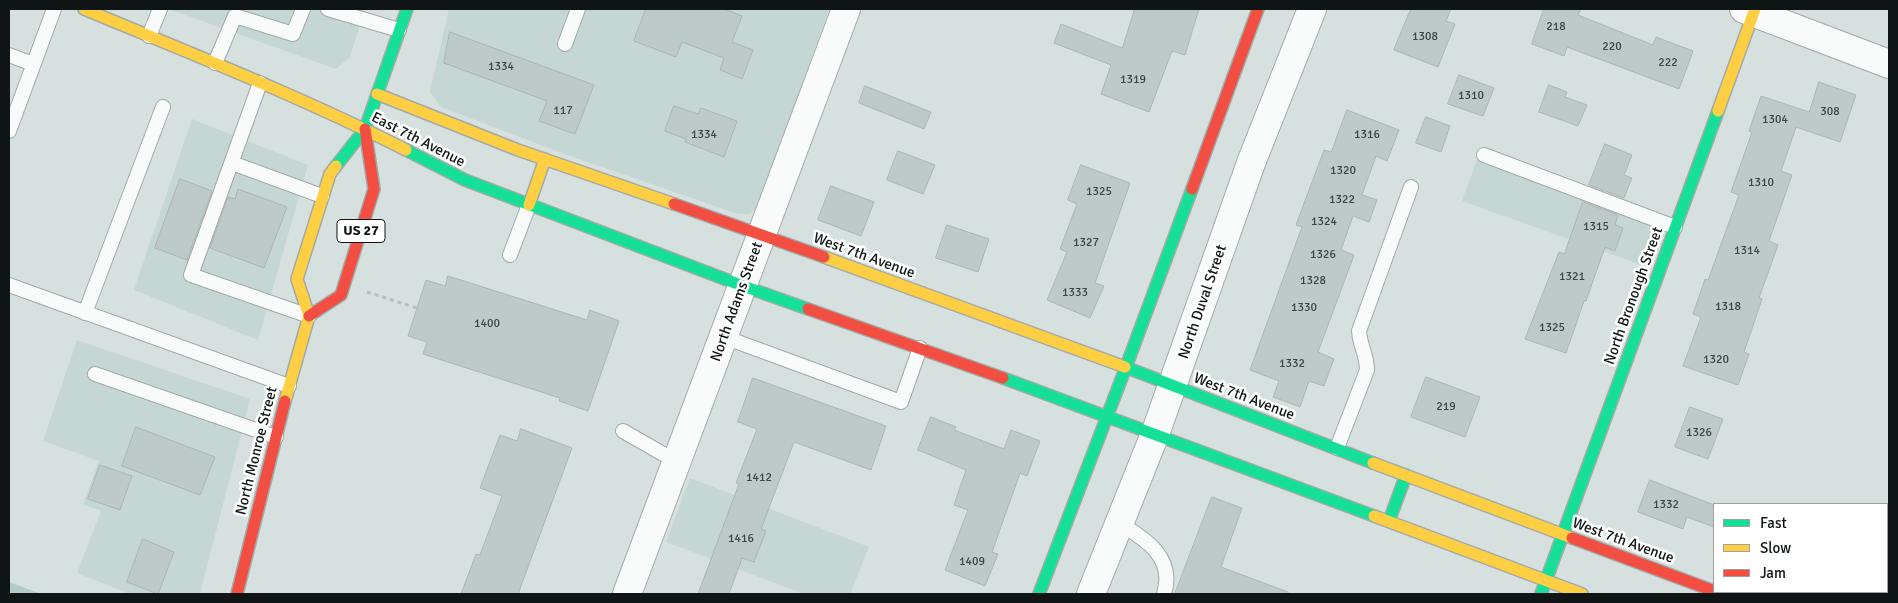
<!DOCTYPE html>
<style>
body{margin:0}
#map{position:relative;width:1898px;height:603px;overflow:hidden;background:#d6e0de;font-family:Signika,sans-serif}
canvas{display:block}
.frame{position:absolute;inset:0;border:10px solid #0e1514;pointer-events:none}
.legend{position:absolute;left:1713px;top:503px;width:175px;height:90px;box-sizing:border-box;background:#fff;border:1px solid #9fa1a1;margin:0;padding:6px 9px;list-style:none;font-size:15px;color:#0e1514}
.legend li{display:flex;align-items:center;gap:10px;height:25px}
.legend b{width:25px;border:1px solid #9fa1a1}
</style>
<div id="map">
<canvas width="1898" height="603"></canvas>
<div class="frame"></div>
<ul class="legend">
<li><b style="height:6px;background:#16e098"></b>Fast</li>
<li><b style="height:6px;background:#ffcf43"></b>Slow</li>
<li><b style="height:6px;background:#f24e42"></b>Jam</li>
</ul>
</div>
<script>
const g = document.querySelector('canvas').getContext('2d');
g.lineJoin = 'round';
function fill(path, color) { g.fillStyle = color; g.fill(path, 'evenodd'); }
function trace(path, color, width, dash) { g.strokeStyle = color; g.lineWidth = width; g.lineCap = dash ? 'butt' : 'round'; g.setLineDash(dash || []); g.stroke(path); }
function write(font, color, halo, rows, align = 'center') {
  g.font = font + ' Signika,sans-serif'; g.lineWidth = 5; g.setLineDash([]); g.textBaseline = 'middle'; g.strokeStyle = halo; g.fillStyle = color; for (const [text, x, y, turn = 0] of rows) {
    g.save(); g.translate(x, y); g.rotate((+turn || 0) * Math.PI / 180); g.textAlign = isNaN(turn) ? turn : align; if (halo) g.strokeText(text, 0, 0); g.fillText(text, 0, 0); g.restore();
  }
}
fill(new Path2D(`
 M169 9H365L350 57 336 69Z
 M449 9H829L759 205 750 214H738L570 156 441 107 430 92Z
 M192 119 308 165 258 340 134 290Z
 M1481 149 1665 215 1647 267 1462 201Z
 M77 340 250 399 200 594H130L77 573 101 511 83 504 99 461 43 441Z
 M690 478 869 547 850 594H804L666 542Z`), '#c4d7d4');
fill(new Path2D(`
 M9 582 41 594H9Z`), '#b2cbc6');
const building = new Path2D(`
 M646 9H724L742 16 732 42 753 50 742 79 720 70 724 58 682 42 676 57 634 41Z
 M1135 9H1199L1185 55 1172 51 1149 112 1101 94 1111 65 1054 43 1061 24 1122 48Z
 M1411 9H1451L1446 21 1455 24 1438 67 1394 50Z
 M1544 9H1581L1578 15 1653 45 1656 37 1693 51 1679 89 1567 47 1564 56 1532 44Z
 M450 32 594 85 575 134 539 121 547 101 444 63Z
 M1459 75 1494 88 1483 116 1448 104Z
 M1819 82 1856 95 1840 142 1796 127 1781 171 1792 175 1769 241 1778 245 1759 298 1762 299 1744 352 1749 354 1738 385 1683 366 1701 317 1693 314 1705 279 1708 280 1739 195 1731 192 1752 132 1749 131 1761 96 1809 112Z
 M1549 85 1567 92 1565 97 1587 105 1578 126 1539 112Z
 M865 86 931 112 924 129 859 103Z
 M674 106 698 114 701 108 737 121 724 157 685 142 686 139 665 131Z
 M1347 110 1399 130 1387 161 1376 156 1362 195 1377 200 1369 222 1353 216 1341 250 1354 255 1318 352 1334 359 1324 386 1309 381 1300 407 1273 397 1279 381 1250 370 1302 227 1296 225 1324 150 1331 152Z
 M1426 117 1450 126 1441 152 1416 143Z
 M1605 144 1632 155 1624 175 1632 178 1624 198 1589 185Z
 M898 151 935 165 923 194 887 180Z
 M1081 165 1130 183 1095 283 1104 286 1090 318 1047 300 1067 252 1060 249 1077 204 1068 200Z
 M180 179 212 191 187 260 155 248Z
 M831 186 874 202 861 236 818 220Z
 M238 189 287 207 264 268 210 248 228 197 235 199Z
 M1583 202 1618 215 1615 225 1623 228 1615 251 1605 247 1586 301H1584L1566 353 1525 339 1559 252 1564 254Z
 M947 225 989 239 978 272 936 258Z
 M448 276 587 320 590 310 619 321 588 411 559 401 560 398 423 354 427 342 408 336 426 280 445 286Z
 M1426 377 1480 397 1465 437 1411 417Z
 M753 378 886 426 871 470 794 442 761 529 766 531 754 562 742 558 729 594H698L739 484 736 483 757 429 738 422Z
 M1690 407 1723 419 1708 459 1675 447Z
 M931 417 956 427 954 430 1004 449 1011 430 1040 441 1027 476 1020 473 992 552 998 554 985 586 945 570 968 510 954 505 966 470 918 450Z
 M136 427 215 457 200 495 122 466Z
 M521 429 572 448 518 594H461L476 554 480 555 502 496 480 488 500 435 517 441Z
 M100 465 132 476 120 510 88 499Z
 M1650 480 1714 505V527L1687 517 1683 529 1638 512Z
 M1212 497 1242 508 1221 567 1288 592V594H1175Z
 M143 539 174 552 158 594 127 582Z`);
fill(building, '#becac8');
trace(building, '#adb5b3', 1);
const lane = new Path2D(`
 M328 9 399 30
 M149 36 160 9
 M565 44 578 9
 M9 55 33 64
 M215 63 235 16 293 34 303 9
 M260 83 191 275 309 316
 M9 131 54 9
 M1484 155 1675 227
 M232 163 322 196
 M510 255 529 205
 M9 285 289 386
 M85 313 163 107
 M724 337 901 402 920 348
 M95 374 276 437
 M623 431 677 462
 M1337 448 1367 370C1367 355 1360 346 1359 331L1411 187
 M1119 523C1147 540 1175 558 1164 594`);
const street = new Path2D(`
 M1744 9 1889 64
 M627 594 846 9
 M1091 594 1155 434 1251 163 1312 9`);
const fast = new Path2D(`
 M406 150 465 180 743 286 808 309
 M336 166 365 129 407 9
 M1125 367 1373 463
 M1003 378 1374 516
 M1389 521 1406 475
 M1039 594 1126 367 1192 189
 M1541 594 1718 111`);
const slow = new Path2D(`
 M84 9C192 54 302 97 406 150
 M377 94 518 150 674 204
 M1718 111 1755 9
 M529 205 545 159
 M824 257 1125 367
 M285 401 309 316 297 279 330 174 336 166
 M1373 463 1572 538
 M1374 516 1582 594`);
const jam = new Path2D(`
 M1192 189 1258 9
 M674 204 824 257
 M808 309 1003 378
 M309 316 341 295 374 189 365 129
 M1572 538 1714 591
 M237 594 285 401`);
trace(lane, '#a2aaa8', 16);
trace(street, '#a2aaa8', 30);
trace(fast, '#a2aaa8', 14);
trace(slow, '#a2aaa8', 14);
trace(jam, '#a2aaa8', 14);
trace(new Path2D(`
 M367 292 417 308`), '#bbbdbd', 3, [4, 4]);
trace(lane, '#f9fafa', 14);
trace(street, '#f9fafa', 28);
trace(fast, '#16e098', 11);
trace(slow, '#ffcf43', 11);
trace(jam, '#f24e42', 11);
write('12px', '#3c4443', null, [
 ["218",1556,27],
 ["1308",1425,37],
 ["220",1612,47],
 ["222",1668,63],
 ["1334",501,67],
 ["1319",1133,80],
 ["1310",1471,96],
 ["117",563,111],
 ["308",1830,112],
 ["1304",1775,120],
 ["1334",704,135],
 ["1316",1367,135],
 ["1320",1343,171],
 ["1310",1761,183],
 ["1325",1099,192],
 ["1322",1342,200],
 ["1324",1324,222],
 ["1315",1596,227],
 ["1327",1086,243],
 ["1314",1747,251],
 ["1326",1323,255],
 ["1321",1572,277],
 ["1328",1313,281],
 ["1333",1075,293],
 ["1318",1728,307],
 ["1330",1304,308],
 ["1400",487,324],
 ["1325",1552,328],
 ["1320",1716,360],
 ["1332",1292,364],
 ["219",1446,407],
 ["1326",1699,433],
 ["1412",759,478],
 ["1332",1666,505],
 ["1416",741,539],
 ["1409",972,562]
]);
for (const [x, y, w] of [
 [361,231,48]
]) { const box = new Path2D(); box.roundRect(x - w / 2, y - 11.5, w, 23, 4); g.fillStyle = '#fff'; g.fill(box); trace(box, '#0e1514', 1); }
write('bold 14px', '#0e1514', null, [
 ["US 27",361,231]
]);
write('15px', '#0e1514', '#fff', [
 ["East 7th Avenue",418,140,27],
 ["West 7th Avenue",864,256,20],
 ["North Bronough Street",1634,296,-70],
 ["North Adams Street",737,302,-70],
 ["North Duval Street",1203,302,-71],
 ["West 7th Avenue",1244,397,21],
 ["North Monroe Street",257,451,-76],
 ["West 7th Avenue",1623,541,20]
]);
</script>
